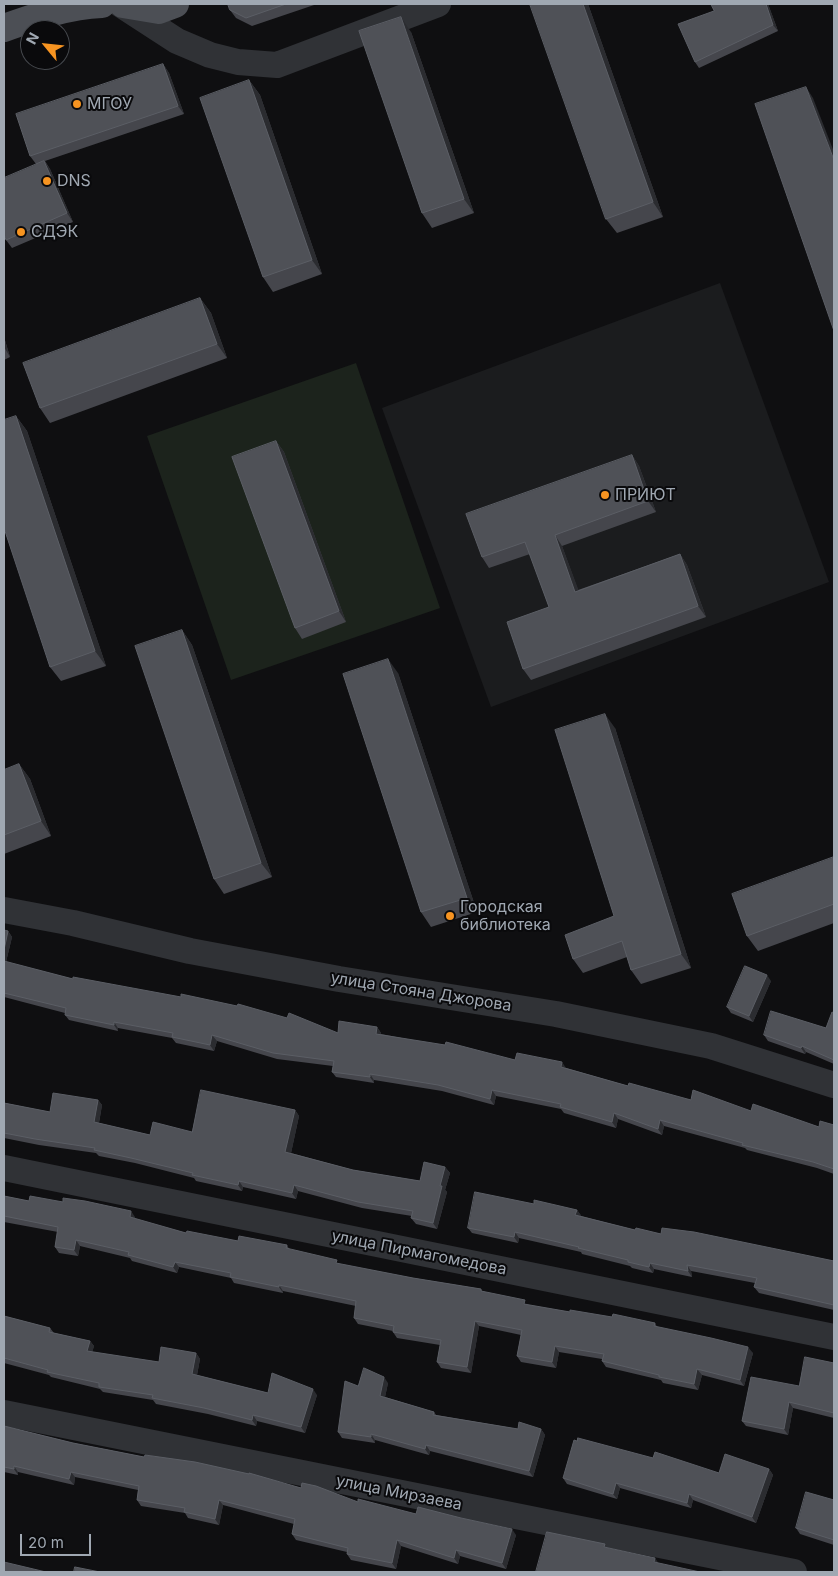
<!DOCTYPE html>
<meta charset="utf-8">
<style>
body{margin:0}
#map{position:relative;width:838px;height:1576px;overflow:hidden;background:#0f0f11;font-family:Inter,sans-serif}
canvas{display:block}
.frame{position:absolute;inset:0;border:5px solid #a0a8b2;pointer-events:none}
.north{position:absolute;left:20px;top:20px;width:50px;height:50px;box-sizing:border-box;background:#0a0a0c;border:1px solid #46494e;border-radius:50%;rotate:298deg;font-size:14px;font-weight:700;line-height:20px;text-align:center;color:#a0a8b2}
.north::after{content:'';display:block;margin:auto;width:18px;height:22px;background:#f79421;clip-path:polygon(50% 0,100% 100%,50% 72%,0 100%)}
.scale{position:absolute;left:20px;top:1534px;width:71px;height:22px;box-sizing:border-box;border:2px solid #a0a8b2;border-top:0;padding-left:6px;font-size:15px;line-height:18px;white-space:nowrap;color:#a0a8b2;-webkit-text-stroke:4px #0a0a0c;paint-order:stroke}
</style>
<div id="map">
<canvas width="838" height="1576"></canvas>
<div class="frame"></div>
<div class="north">N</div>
<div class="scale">20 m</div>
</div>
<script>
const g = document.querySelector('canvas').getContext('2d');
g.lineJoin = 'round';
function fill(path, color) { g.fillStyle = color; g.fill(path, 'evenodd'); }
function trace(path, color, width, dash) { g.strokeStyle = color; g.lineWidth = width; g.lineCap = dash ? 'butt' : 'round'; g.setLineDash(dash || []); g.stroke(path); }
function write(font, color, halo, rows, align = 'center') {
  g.font = font + ' Inter,sans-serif'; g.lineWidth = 4; g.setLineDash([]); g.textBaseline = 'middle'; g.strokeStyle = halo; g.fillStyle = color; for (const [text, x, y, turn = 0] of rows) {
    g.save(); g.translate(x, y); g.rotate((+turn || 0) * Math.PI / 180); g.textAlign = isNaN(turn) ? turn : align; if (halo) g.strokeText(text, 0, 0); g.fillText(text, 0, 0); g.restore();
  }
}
fill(new Path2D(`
 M720 283 829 582 491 707 382 408Z`), '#1b1c1e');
fill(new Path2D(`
 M356 363 440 608 231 680 147 436Z`), '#1c231c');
trace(new Path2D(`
 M120 4 177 41 210 55 238 62 277 65 438 4
 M4 910 73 923 190 951 339 979 556 1014 711 1046 834 1085
 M4 1168 834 1337
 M4 1413 794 1572`), '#303236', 26);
trace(new Path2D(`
 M123 4 159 10 175 4
 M4 28C35 17 69 5 102 4`), '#4c4f55', 28);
fill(new Path2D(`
 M228 4H317L252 26 236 18 230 10Z
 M530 4H588L663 217 617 233 606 219Z
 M768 4 778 31 699 68 695 62 714 11Z
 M411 32 474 213 432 228 422 213Z
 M163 64 169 73 184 114 45 161 50 169 73 222 12 248 6 240 36 164 30 156Z
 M249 80 260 95 322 274 273 292 263 277Z
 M200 298 211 313 227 358 50 423 40 408Z
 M4 337 10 357 4 360Z
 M16 416 27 431 106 666 61 681 50 667Z
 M276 441 284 452 346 622 302 639 295 628Z
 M632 455 639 466 656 512 562 546 578 590 680 554 687 565 706 617 531 680 523 669 549 607 530 554 489 568 482 557Z
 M182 630 192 645 272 877 224 894 214 879Z
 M398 673 477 912 431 927 421 912Z
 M615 728 691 968 641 984 631 970 627 957 583 973 573 959 614 916Z
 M19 764 30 779 51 836 4 854V770Z
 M834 857V923L758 951 747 936Z
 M4 930 8 931 12 937 6 962 73 979 338 1033 377 1027 381 1033V1034L515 1060 566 1068 628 1086 691 1100 751 1111 819 1127 834 1125V1174L817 1168 747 1150 745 1148 664 1126 662 1135 618 1119 616 1128 564 1113 561 1109 496 1096 494 1105 442 1091 374 1080V1083L336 1077 332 1072 333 1066 277 1059 217 1041 214 1051 176 1043 172 1038 118 1028V1031L69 1020 65 1015V1013L4 997Z
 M771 981 753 1022 731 1013 727 1007Z
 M834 1013V1064L806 1052 805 1054 768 1041 764 1035 826 1028Z
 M98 1100 102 1105 99 1123 150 1135 192 1132 295 1110 299 1116 291 1153 353 1170 420 1181 445 1167 450 1173 445 1190 447 1192 437 1229 416 1224 411 1218 412 1216 362 1208 298 1191 296 1199 243 1187 242 1191 196 1181 194 1178 135 1163 99 1156 96 1153 39 1145 4 1138V1103L50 1112Z
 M4 1196 29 1201 135 1217V1219L186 1233 238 1241 287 1245 289 1249 339 1264 413 1278 481 1289 482 1291 528 1305 570 1312 655 1323 657 1327 753 1353 744 1386 702 1375 698 1390 663 1383 661 1380 606 1367 602 1361V1359L559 1352 556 1368 521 1362 517 1356 521 1335 479 1326 471 1373 441 1368 437 1362 440 1345 397 1338 393 1332V1331L358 1324 354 1318 356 1306 283 1291V1293L234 1283 231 1278 179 1267 177 1273 132 1261 130 1258 80 1246 78 1256 59 1253 55 1247 58 1232 4 1222Z
 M534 1204 577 1210 581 1216 635 1230 834 1261V1310L759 1293 754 1287 755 1283 691 1271 692 1277 654 1269 653 1273 632 1268 630 1266 582 1254 581 1252 519 1238 518 1243 472 1233 468 1228Z
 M4 1316 50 1328 54 1333 90 1341 94 1346 92 1352 159 1362 196 1353 200 1359 197 1375 268 1393 317 1395 305 1433 257 1421 256 1426 208 1414 156 1404 153 1400 103 1392 100 1389 51 1377 49 1375 4 1363Z
 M834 1363V1418L793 1408 788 1435 746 1426 742 1421 799 1386Z
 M388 1383 385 1397 434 1412 436 1415 518 1429H541L545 1435 533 1477 430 1451 429 1455 375 1440V1443L342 1438 338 1432 358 1386Z
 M4 1426 73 1443 301 1488 358 1502 516 1535 506 1569 460 1556 458 1564 401 1546 396 1569 351 1560 347 1554V1552L296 1540 292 1534 294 1524 223 1505 219 1525 188 1518 185 1513 141 1506 137 1500 138 1490 75 1477 74 1485 18 1472V1475L4 1472Z
 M653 1458 719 1473 769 1469 773 1475 756 1523 693 1500 691 1508 620 1488 617 1499 567 1484 563 1478Z
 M834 1500V1545L800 1534 796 1528Z`), '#45464c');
fill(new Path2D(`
 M583 4H588L663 217 653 202Z
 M766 4H768L778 31 773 25Z
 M401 17 411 32 474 213 464 199Z
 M163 64 169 73 184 114 178 106Z
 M249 80 260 95 322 274 312 260Z
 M806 87 813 98 834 152V160Z
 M44 161 50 169 73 222 67 213Z
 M200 298 211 313 227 358 217 344Z
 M4 337 10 357 4 347Z
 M16 416 27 431 106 666 95 651Z
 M276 441 284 452 346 622 339 611Z
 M632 455 639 466 656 512 648 501Z
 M555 535 562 546 583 602 575 592Z
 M680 554 687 565 706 617 698 606Z
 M182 630 192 645 272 877 261 863Z
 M388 659 398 673 477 912 467 898Z
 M605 714 615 728 691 968 681 954Z
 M19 764 30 779 51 836 41 821Z
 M8 931 12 937 5 966 4 964V950Z
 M767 975 771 981 753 1022 749 1016Z
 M114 1022 118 1028V1031L114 1025Z
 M377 1027 381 1033 380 1039 376 1034Z
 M212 1035 217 1041 214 1051 210 1045Z
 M802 1046 806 1052 805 1054 801 1048Z
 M562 1062 566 1068 561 1067Z
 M370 1074 374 1080V1083L370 1077Z
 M492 1090 496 1096 494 1105 490 1099Z
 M98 1100 102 1105 98 1128 94 1122Z
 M295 1110 299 1116 290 1158 285 1152Z
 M614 1113 618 1119 616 1128 612 1122Z
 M660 1120 664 1126 662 1135 658 1129Z
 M445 1167 450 1173 445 1190 447 1192 437 1229 433 1223 440 1186Z
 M239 1181 243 1187 242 1191 238 1185Z
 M294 1185 298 1191 296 1199 292 1193Z
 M577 1210 581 1215 580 1221 575 1215Z
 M131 1211 135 1217 134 1223 130 1217Z
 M515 1232 519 1238 518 1243 514 1237Z
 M76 1240 80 1246 78 1256 74 1250Z
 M175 1262 179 1267 177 1273 173 1267Z
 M650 1263 654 1269 653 1273 649 1267Z
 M687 1265 691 1271 692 1277 688 1271Z
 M279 1285 283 1291V1293L279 1287Z
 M475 1321 479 1326 471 1373 467 1367Z
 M90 1341 94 1346 91 1357 87 1351Z
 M555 1346 559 1352 556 1368 552 1362Z
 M748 1347 753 1353 744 1386 740 1380Z
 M196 1353 200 1359 196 1380 192 1374Z
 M697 1369 702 1375 698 1390 694 1384Z
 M384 1377 388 1383 384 1402 380 1396Z
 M313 1389 317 1395 305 1433 301 1427Z
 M789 1402 793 1408 788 1435 784 1429Z
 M253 1415 257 1421 256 1426 252 1420Z
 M541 1429 545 1435 533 1477 529 1471Z
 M371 1434 375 1440V1443L371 1437Z
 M426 1445 430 1451 429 1455 425 1449Z
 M14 1466 18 1472V1475L14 1469Z
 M769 1469 773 1475 756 1523 752 1517Z
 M71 1472 75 1477 74 1485 69 1479Z
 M616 1483 620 1488 617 1499 613 1494Z
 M689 1494 693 1500 691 1508 687 1503Z
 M219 1500 223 1505 219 1525 215 1519Z
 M512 1529 516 1535 506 1569 502 1563Z
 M397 1540 401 1546 396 1569 392 1563Z
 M456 1550 460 1556 458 1564 454 1558Z
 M655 1558 659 1564 654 1562Z`), '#2b2c30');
const building = new Path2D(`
 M228 4H286L246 18 230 10Z
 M530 4H583L653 202 606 219Z
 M711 4H766L773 25 695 62 678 24 714 11Z
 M401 17 464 199 422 213 359 31Z
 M163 64 178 106 30 156 16 114Z
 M249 80 312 260 263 277 200 98Z
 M806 87 834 160V331L755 104Z
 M44 161 67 213 6 240 4 234V178Z
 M200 298 217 344 40 408 23 363Z
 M16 416 95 651 50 667 4 528V420Z
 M276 441 339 611 295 628 232 457Z
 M632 455 648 501 555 535 575 592 680 554 698 606 523 669 507 622 549 607 525 542 482 557 466 514Z
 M182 630 261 863 214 879 135 646Z
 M388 659 467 898 421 912 343 674Z
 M605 714 681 954 631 970 622 941 573 959 565 935 614 916 555 730Z
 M19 764 41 821 4 835V770Z
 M834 857V904L747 936 732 894Z
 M4 930 8 931 4 950Z
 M4 961 73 979V977L181 997V994L237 1006 238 1004 287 1018 289 1013 338 1033 339 1021 377 1027 376 1034 445 1045 446 1042 515 1060 517 1053 562 1062 561 1067 628 1086 629 1083 691 1100 693 1090 751 1111 753 1104 819 1127 820 1121 834 1125V1169L813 1162 742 1145 743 1143 660 1120 658 1129 614 1113 612 1122 560 1107 561 1104 492 1090 490 1099 438 1085 370 1074V1077L332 1072 334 1061 273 1053 212 1035 210 1045 172 1037 173 1033 114 1022V1025L65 1015 66 1008 4 993Z
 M745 966 767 975 749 1016 727 1007Z
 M771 1011 826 1028 832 1012 834 1013V1060L802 1046 801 1048 764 1035Z
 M201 1090 295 1110 285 1152 353 1170 420 1181 424 1162 445 1167 440 1186H442L433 1223 411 1218 413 1211 358 1202 294 1185 292 1193 239 1181 238 1185 192 1175 193 1173 131 1158 94 1150 95 1148 35 1139 4 1133V1103L50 1112 53 1093 98 1100 94 1122 150 1135 153 1122 192 1132Z
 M475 1192 534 1204V1200L577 1210 575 1215 635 1230 636 1228 661 1234 662 1228 694 1232 834 1261V1305L754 1287 757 1278 687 1265 688 1271 650 1263 649 1267 628 1262V1260L578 1248 579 1247 515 1232 514 1237 468 1228Z
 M4 1196 29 1201 30 1196 63 1202V1198L85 1201 131 1211 130 1217 186 1233 187 1231 238 1241 239 1236 287 1245 286 1248 337 1260 336 1263 413 1278 481 1289V1291L525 1300 524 1304 570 1312V1310L612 1317 613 1314 655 1323 654 1326 711 1338 748 1347 740 1380 697 1369 694 1384 659 1377V1375L602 1361 604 1354 555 1346 552 1362 517 1356 522 1330 475 1321 467 1367 437 1362 441 1340 393 1332 394 1326 354 1318 356 1301 279 1285V1287L230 1277 231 1273 175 1262 173 1267 128 1255 129 1252 76 1240 74 1250 55 1247 58 1227 4 1216Z
 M4 1316 50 1328 49 1332 90 1341 87 1351 159 1362 161 1347 196 1353 192 1374 268 1393 272 1373 313 1389 301 1427 253 1415 252 1420 204 1408 152 1398 153 1395 99 1387V1383L47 1372 48 1370 4 1358Z
 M805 1357 834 1363V1413L789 1402 784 1429 742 1421 751 1377 799 1386Z
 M364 1368 384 1377 380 1396 434 1412 433 1415 518 1429 519 1422 541 1429 529 1471 426 1445 425 1449 371 1434V1437L338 1432 345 1381 358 1386Z
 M4 1426 73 1443 144 1457 145 1455 195 1462 249 1474V1473L301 1488 302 1483 316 1486 358 1502V1499L416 1514 418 1507 461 1518 512 1529 502 1563 456 1550 454 1558 397 1540 392 1563 347 1554 348 1548 292 1534 295 1519 219 1500 215 1519 184 1512 185 1508 137 1500 139 1486 71 1472 69 1479 14 1466V1469L4 1467Z
 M578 1438 653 1458 655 1452 719 1473 725 1454 769 1469 752 1517 689 1494 687 1503 616 1483 613 1494 563 1478 574 1440 577 1441Z
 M806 1492 834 1500V1540L796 1528Z
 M547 1532 605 1544 604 1547 655 1558 654 1562 700 1572H536Z
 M4 1562 46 1572H4Z
 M75 1567 100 1572H74Z`);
fill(building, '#4f5157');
trace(building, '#5b5e65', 1);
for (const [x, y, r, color] of [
 [77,104,5,"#f79421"],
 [47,181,5,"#f79421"],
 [21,232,5,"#f79421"],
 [605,495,5,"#f79421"],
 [450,916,5,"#f79421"]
]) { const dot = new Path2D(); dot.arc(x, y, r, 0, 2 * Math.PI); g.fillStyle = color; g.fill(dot); trace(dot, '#0a0a0c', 2); }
write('16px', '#a0a8b2', '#0a0a0c', [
 ["МГОУ",87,104],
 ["DNS",57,181],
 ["СДЭК",31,232],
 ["ПРИЮТ",615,495],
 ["Городская",460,907],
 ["библиотека",460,925]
], 'left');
write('16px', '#a0a8b2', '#0a0a0c', [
 ["улица Стояна Джорова",421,992,9],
 ["улица Пирмагомедова",419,1253,11],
 ["улица Мирзаева",399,1493,11]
]);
</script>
